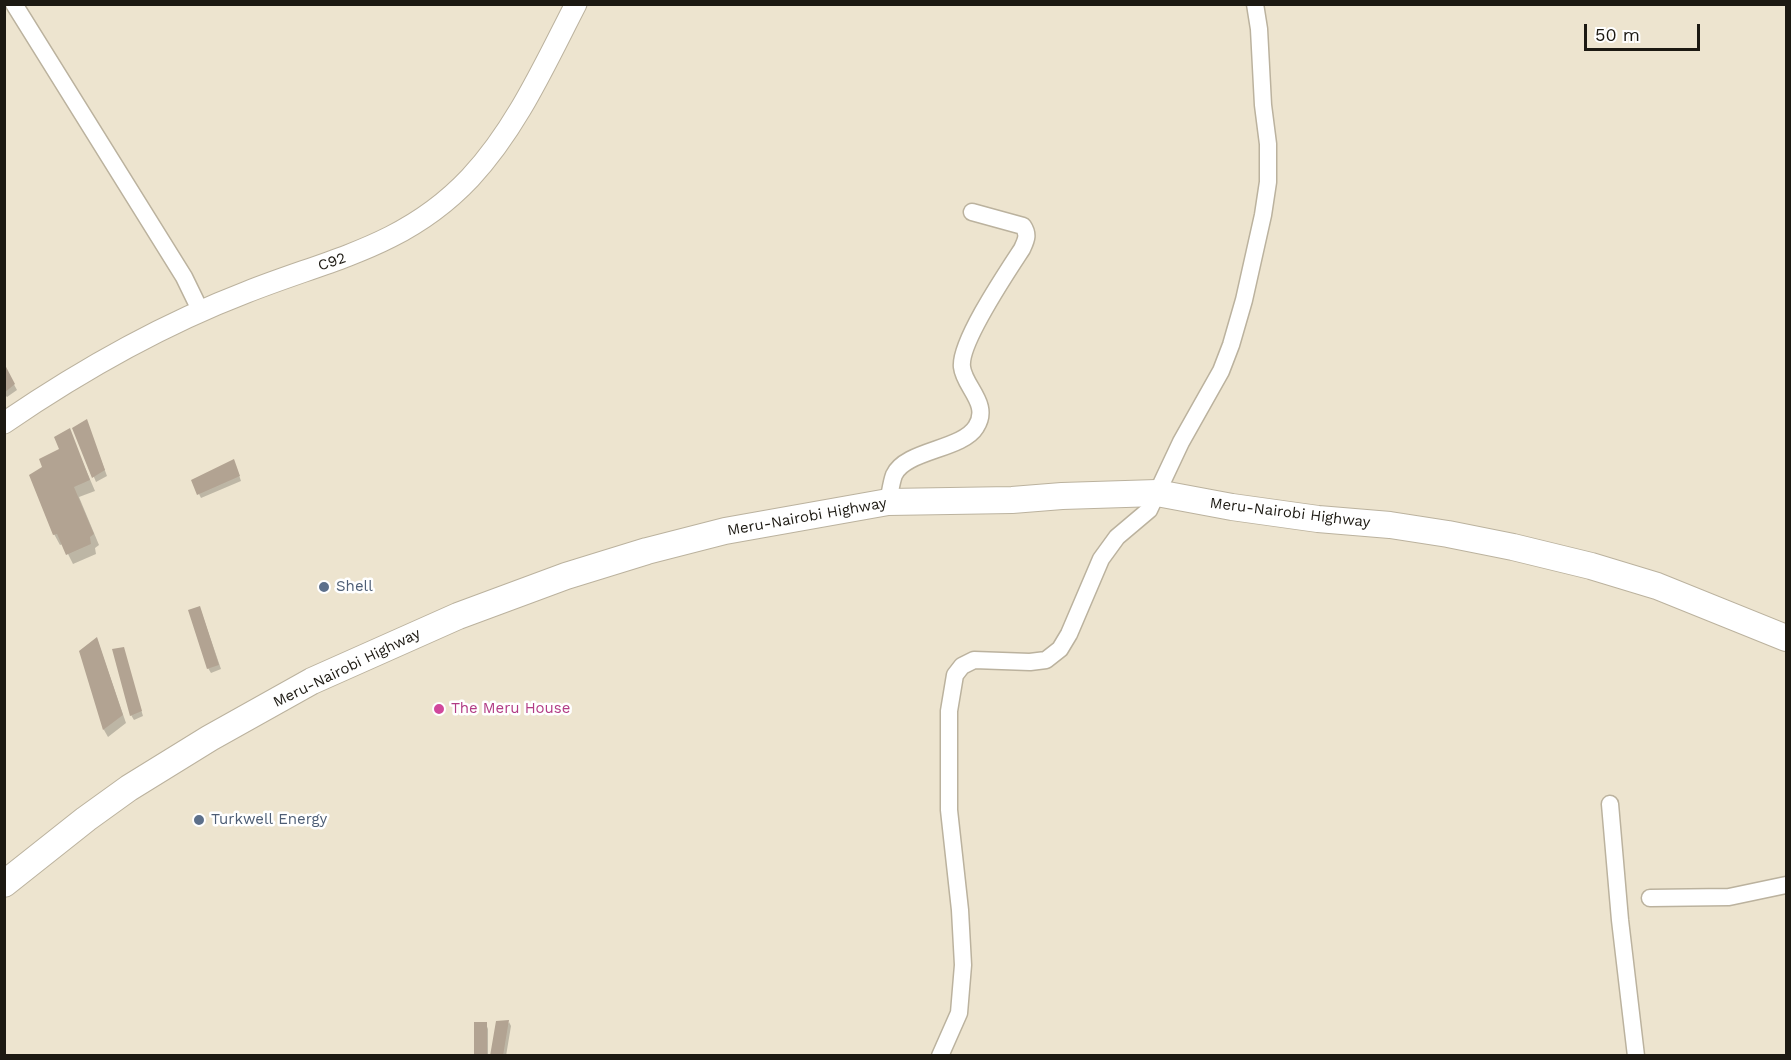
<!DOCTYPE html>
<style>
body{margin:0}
#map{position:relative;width:1791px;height:1060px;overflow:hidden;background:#ede4cf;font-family:"Work Sans",sans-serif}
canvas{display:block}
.frame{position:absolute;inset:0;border:6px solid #1c1912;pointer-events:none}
.scale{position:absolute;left:1584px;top:24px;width:116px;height:27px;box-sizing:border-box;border:3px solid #1c1912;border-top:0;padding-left:8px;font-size:18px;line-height:21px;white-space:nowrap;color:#1c1912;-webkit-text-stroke:4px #fff;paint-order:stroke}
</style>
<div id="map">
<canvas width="1791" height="1060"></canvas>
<div class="frame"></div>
<div class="scale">50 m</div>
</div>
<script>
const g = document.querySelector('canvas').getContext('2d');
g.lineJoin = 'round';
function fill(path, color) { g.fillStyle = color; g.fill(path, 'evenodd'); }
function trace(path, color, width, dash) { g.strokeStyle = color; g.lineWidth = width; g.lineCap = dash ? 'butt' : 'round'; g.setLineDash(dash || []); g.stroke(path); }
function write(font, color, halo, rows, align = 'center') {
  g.font = font + ' "Work Sans",sans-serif'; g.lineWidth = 5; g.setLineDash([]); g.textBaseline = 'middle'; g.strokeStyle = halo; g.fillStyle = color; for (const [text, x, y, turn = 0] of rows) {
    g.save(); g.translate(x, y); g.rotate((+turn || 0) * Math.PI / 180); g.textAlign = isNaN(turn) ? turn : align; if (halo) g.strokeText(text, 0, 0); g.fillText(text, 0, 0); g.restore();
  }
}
fill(new Path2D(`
 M4 366 17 390 7 397 4 394Z
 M87 422 107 476 96 482 74 429Z
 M69 430 95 491 79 497 99 545 95 548 96 554 73 564 63 544 60 545 54 534 44 468 61 450Z
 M236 466 241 481 201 498 199 494Z
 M200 608 221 669 211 673 208 668Z
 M97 639 126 723 108 737 104 730 81 652Z
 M123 649 143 716 134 720 131 715Z
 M509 1022 511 1026 506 1056H491Z
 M486 1024 488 1029V1056H476Z`), '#0003');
fill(new Path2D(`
 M4 363 15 384 4 393Z
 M87 419 105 470 92 478 72 428Z
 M70 428 90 480 74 487 94 534 90 537 91 544 66 555 57 534 53 535 29 475 42 467 39 459 59 449 54 437Z
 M234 459 240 476 197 495 191 480Z
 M200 606 219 665 207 669 188 610Z
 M97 637 123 715 103 730 79 651Z
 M124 647 142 711 130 716 112 649Z
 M509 1020 503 1056H490L496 1021Z
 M474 1022H487V1056H474Z`), '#b2a392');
const minor = new Path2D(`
 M14 4 184 277 201 312
 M888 502C890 494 891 483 894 475 905 450 962 450 976 427 991 404 964 387 962 367 959 343 1007 272 1022 249 1026 240 1029 235 1023 226L972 212
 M1610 804 1620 920 1636 1056
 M1650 898 1729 897 1786 885
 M940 1056 959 1013 963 965 960 910 949 810V711L955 675 962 666 974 660 1030 662 1046 660 1060 649 1069 634 1101 559 1117 537 1149 510 1181 442 1221 371 1231 345 1244 300 1263 215 1268 182V144L1263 105 1259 29 1255 4`);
const major = new Path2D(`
 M4 423C80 371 161 325 247 292 330 259 405 247 470 178 516 129 545 64 576 4`);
const highway = new Path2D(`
 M4 884 86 819 129 788 210 738 312 681 458 616 566 576 647 551 725 531 888 502 1012 500 1062 496 1157 493 1232 507 1318 519 1390 525 1448 534 1513 547 1591 566 1657 586 1786 638`);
trace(minor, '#bbb29e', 19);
trace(major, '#bbb29e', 23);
trace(highway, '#bbb29e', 28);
trace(minor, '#fff', 16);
trace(major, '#fff', 21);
trace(highway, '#fff', 26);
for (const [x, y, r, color] of [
 [324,587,6,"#5c6f8a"],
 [439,709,6,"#d1479c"],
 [199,820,6,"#5c6f8a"]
]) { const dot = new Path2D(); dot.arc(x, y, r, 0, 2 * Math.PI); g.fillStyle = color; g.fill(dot); trace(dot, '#fff', 2); }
write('15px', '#1c1912', '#fff', [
 ["C92",332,262,-19],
 ["Meru-Nairobi Highway",1290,513,7],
 ["Meru-Nairobi Highway",807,517,-10],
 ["Meru-Nairobi Highway",347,668,-26]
]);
write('15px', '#4e5e75', '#fff', [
 ["Shell",336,587],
 ["Turkwell Energy",211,820]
], 'left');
write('15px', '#b23c85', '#fff', [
 ["The Meru House",451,709]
], 'left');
</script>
